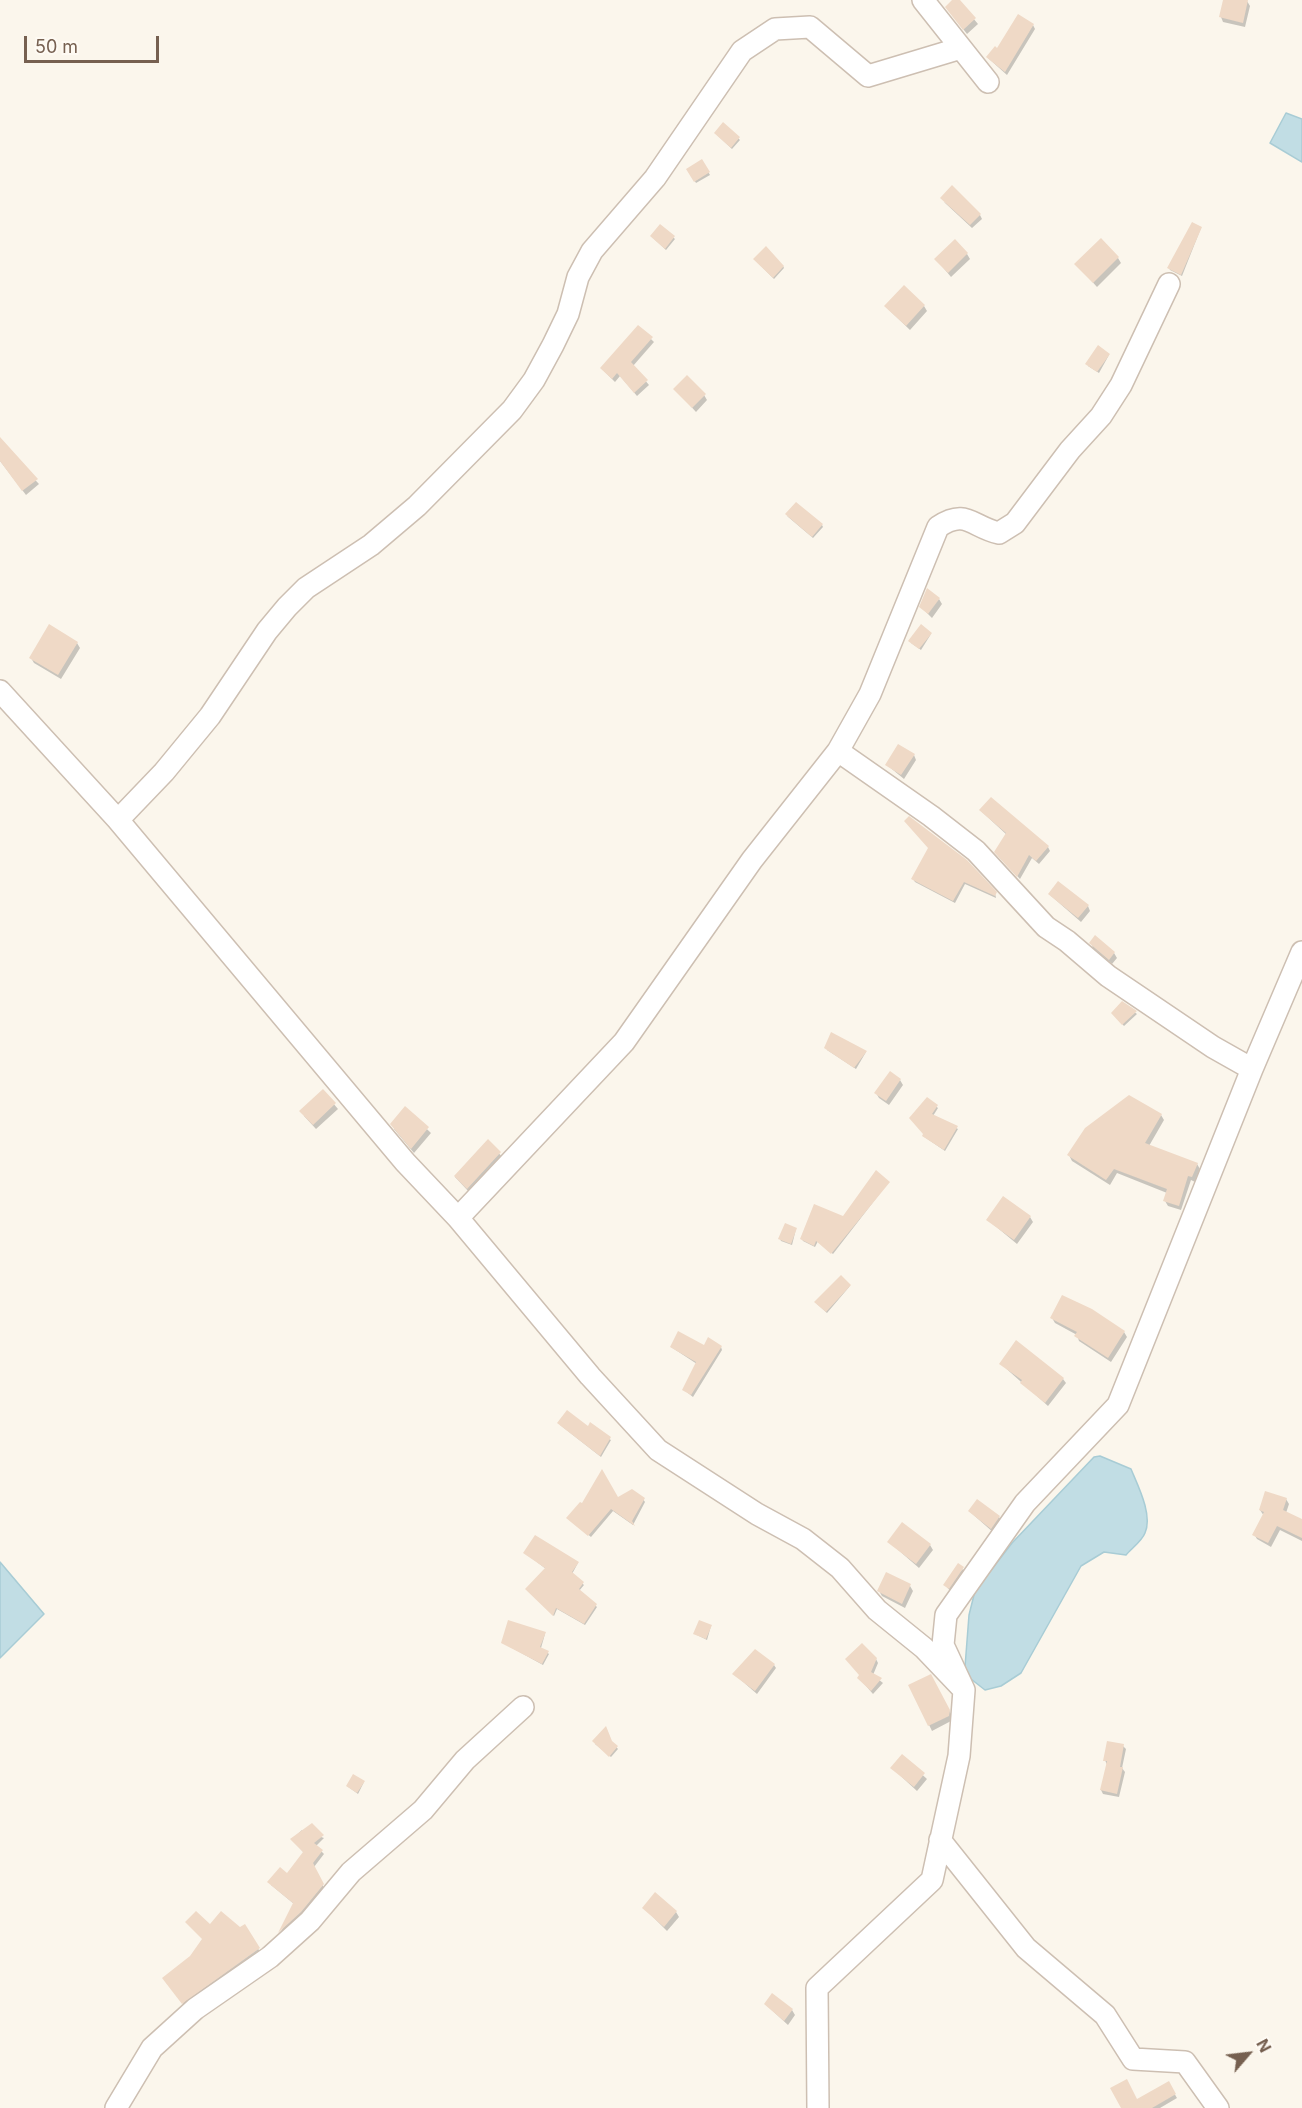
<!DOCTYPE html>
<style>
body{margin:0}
#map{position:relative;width:1302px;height:2108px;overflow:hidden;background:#fbf6ec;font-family:Inter,sans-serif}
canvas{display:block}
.north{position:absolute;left:1218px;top:2024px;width:60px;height:60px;-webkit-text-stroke:4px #fefaf3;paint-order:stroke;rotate:62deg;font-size:16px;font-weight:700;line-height:24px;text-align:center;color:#766050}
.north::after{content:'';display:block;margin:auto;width:21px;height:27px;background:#766050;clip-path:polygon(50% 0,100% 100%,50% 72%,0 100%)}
.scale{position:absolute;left:24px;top:36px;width:135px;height:27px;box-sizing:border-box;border:3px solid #766050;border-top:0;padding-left:8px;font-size:18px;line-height:21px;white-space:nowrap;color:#766050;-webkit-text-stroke:4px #fefaf3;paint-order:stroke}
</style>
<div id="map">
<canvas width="1302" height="2108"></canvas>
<div class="north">N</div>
<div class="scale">50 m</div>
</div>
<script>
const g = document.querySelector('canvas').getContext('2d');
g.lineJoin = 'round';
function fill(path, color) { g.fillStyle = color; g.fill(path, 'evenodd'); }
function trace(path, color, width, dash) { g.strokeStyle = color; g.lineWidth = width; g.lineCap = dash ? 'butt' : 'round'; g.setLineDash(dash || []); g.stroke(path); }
const water = new Path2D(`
 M1286 113 1302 119V162L1270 143Z
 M1100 1456 1131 1469C1138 1486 1153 1515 1145 1533 1142 1541 1131 1549 1126 1555L1104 1552 1081 1566 1021 1673 1001 1686 985 1690 971 1679 965 1667 969 1615 975 1591 1012 1543 1094 1457Z
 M0 1562 44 1614 0 1658Z`);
fill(water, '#c1dde4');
trace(water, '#a8ccd5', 1.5);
fill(new Path2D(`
 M955 0H958L978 24 967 34 950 12Z
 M1224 0 1247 1 1250 6 1245 27 1223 22 1221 17Z
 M1033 25 1035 29 1007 75 988 58Z
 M723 124 740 140 732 149 717 135Z
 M702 161 710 175 696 183 688 169Z
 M944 202 980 215 982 219 972 228Z
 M661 226 675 239 666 250 653 238Z
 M1201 228 1182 276 1170 270 1169 268Z
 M967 254 970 259 951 277 936 259Z
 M1118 258 1121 263 1097 287 1076 264Z
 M756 261 783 266 784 268 774 279Z
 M924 306 927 311 910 330 886 307Z
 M639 327 654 342 633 366 649 385 637 396 620 376 615 382 602 369Z
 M1109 355 1099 373 1088 366Z
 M675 389 704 395 707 400 696 412Z
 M0 443 39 484 26 495 0 461Z
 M787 516 822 525 823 527 813 538Z
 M939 599 942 604 932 618 921 607Z
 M931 634 921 650 911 643Z
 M77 643 80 648 61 679 34 663 31 658Z
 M914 755 916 760 904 779 887 765Z
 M981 811 1048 847 1050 851 1039 864 1032 858 1020 879 998 856 1007 835Z
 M930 848 995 893 996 898 965 884 955 903 915 882 913 879Z
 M1050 895 1088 906 1090 911 1081 922Z
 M1095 938 1114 953 1117 958 1112 964 1093 948 1091 943Z
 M1123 1003 1137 1014 1124 1026 1114 1015Z
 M832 1034 866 1052 856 1069 827 1050Z
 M900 1080 903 1085 889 1105 879 1098 876 1093Z
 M323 1091 338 1109 316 1129 304 1116Z
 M927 1099 938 1108 933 1116 958 1129 945 1151 923 1136Z
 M405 1108 431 1133 414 1153 394 1129Z
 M1161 1115 1164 1120 1149 1146 1197 1164 1200 1169 1195 1182 1191 1180 1181 1210 1168 1206 1165 1201 1167 1193 1117 1173 1110 1185 1072 1161 1069 1155Z
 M488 1141 503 1158 470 1193 455 1177Z
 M888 1183 833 1254 818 1241 815 1247 803 1241 802 1239 844 1217Z
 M1030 1217 1033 1222 1017 1244 988 1220Z
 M796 1229 792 1245 781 1241 780 1239Z
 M850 1286 827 1313 817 1304Z
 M1052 1318 1124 1332 1127 1337 1111 1362 1079 1341 1077 1335 1055 1323Z
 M671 1347H721L722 1350 693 1397 684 1390 697 1364Z
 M1001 1364 1063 1379 1066 1383 1048 1406Z
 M560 1425 588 1428 611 1440 601 1457Z
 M617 1499H643L645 1502 633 1525 613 1511 591 1537 568 1518Z
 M1286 1499 1289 1504 1286 1513 1302 1521V1541L1280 1530 1271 1547 1257 1539 1254 1534 1264 1516 1260 1510Z
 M969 1511 999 1517 1002 1522 994 1533Z
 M889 1542 930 1545 933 1550 919 1568Z
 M525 1553 578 1563 572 1574 584 1585 579 1591 597 1607 585 1625 557 1609 554 1616 528 1591 546 1569Z
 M963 1569 966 1573 952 1593 945 1585Z
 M910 1586 913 1591 905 1608 882 1596 879 1591Z
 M711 1626 707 1640 695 1634Z
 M545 1634 541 1648 549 1654 543 1665 503 1643Z
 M876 1659 878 1663 873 1675 883 1683 873 1694 859 1678Z
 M774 1665 776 1668 757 1694 734 1674Z
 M931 1676 952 1716 951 1721 932 1731 910 1686Z
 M612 1742 618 1749 611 1757 595 1744Z
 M1123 1746 1126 1749 1122 1768 1125 1772 1119 1797 1103 1794 1101 1790 1107 1765 1105 1760Z
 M902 1756 927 1779 917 1791 892 1768Z
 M364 1782 358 1794 347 1786Z
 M302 1830 324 1838 316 1846 324 1854 314 1867 324 1888 302 1915 280 1934 294 1904 271 1885 287 1875 304 1853 292 1839Z
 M644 1908 676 1912 679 1917 667 1931Z
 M245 1926 260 1952 185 2006 165 1981 191 1957 210 1927 240 1928Z
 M765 2004 792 2010 795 2015 788 2025Z
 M1168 2083 1177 2098 1160 2108H1122Z`), '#0003');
fill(new Path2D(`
 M952 0H960L976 18 963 30 945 7Z
 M1223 0H1248L1243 23 1219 17Z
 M1018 14 1034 24 1005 72 986 57 995 46 997 48Z
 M723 122 740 137 731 148 714 133Z
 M702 159 710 172 694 182 686 169Z
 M952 185 981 214 970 225 940 198Z
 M1192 222 1202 227 1181 275 1167 268Z
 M660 224 675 236 665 249 650 236Z
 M1101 238 1119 257 1093 283 1074 264Z
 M955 239 968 253 948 273 934 259Z
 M766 246 784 266 773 278 753 259Z
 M904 285 925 305 906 326 884 306Z
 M638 325 653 337 631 362 648 380 634 393 617 373 612 379 600 368Z
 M1098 345 1110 354 1097 372 1085 364Z
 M687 375 706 394 692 408 673 389Z
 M0 437 38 479 22 491 0 461Z
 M796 502 823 524 812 537 785 514Z
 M927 588 940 598 928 614 919 607Z
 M49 624 78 642 58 675 29 658Z
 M921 624 932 633 919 649 908 641Z
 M898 744 915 754 901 775 885 765Z
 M991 797 1049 846 1036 861 1029 855 1017 877 994 852 1006 833 979 810Z
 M909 816 967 860 997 892 995 896 964 882 953 901 911 879 928 848 904 821Z
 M1058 881 1089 905 1078 918 1048 894Z
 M1095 935 1115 952 1109 960 1089 943Z
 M1122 1001 1137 1011 1122 1025 1111 1013Z
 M831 1032 867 1051 854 1068 824 1048Z
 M890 1071 901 1079 886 1101 874 1093Z
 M323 1089 336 1103 313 1125 299 1111Z
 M1129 1095 1162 1114 1145 1143 1198 1163 1192 1177 1188 1176 1179 1206 1163 1201 1167 1189 1114 1169 1106 1180 1067 1155 1085 1128Z
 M927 1097 938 1105 932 1114 958 1126 944 1150 922 1136 923 1134 909 1118Z
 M405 1106 429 1127 411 1149 390 1124Z
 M488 1139 501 1152 467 1189 454 1176Z
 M876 1170 890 1182 831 1254 816 1241 814 1246 800 1239 814 1204 843 1216Z
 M1003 1196 1031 1216 1014 1240 986 1220Z
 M785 1223 797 1228 791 1244 778 1239Z
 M841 1275 851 1285 826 1312 814 1302Z
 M1062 1295 1092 1309 1125 1331 1108 1358 1074 1336 1077 1332 1050 1318Z
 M678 1331 704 1345 708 1337 722 1346 691 1395 682 1390 696 1362 670 1347Z
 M1016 1340 1064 1378 1045 1403 1020 1383 1022 1380 999 1364Z
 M567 1410 588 1426 590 1422 611 1437 600 1456 557 1423Z
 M602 1469 618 1497 632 1489 645 1498 632 1521 635 1526 611 1509 588 1536 566 1518 580 1502 582 1503Z
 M1265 1491 1287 1498 1283 1510 1302 1519V1538L1277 1526 1268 1543 1252 1535 1264 1512 1259 1510Z
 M977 1499 1000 1516 991 1529 968 1511Z
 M902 1522 931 1544 916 1564 887 1542Z
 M535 1535 579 1562 572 1572 584 1582 579 1589 597 1604 584 1624 556 1608 553 1616 525 1589 545 1568 523 1553Z
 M958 1563 964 1567 949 1589 943 1585Z
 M886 1572 911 1584 902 1604 877 1591Z
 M508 1620 546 1632 540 1647 549 1651 542 1664 501 1643Z
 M699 1620 712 1625 706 1639 693 1634Z
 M862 1643 877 1658 871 1672 882 1678 871 1691 857 1678 859 1675 845 1659Z
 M755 1649 775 1664 755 1691 732 1674Z
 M931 1674 950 1710 949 1716 928 1726 908 1685Z
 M606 1726 612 1741 618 1746 609 1757 592 1741Z
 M1107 1741 1124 1744 1120 1767H1123L1117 1794 1100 1790 1107 1761H1103Z
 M902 1754 925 1773 914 1787 890 1768Z
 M353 1774 365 1781 357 1793 346 1786Z
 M312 1823 324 1835 314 1843 323 1850 313 1863 324 1884 301 1912 278 1933 293 1903 267 1882 280 1867 287 1873 303 1852 290 1839Z
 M655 1892 677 1911 664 1927 642 1908Z
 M196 1911 210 1924 221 1911 240 1927 245 1924 260 1948 182 2004 162 1978 190 1956 202 1939 185 1922Z
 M772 1993 793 2009 784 2021 764 2004Z
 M1127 2079 1137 2099 1169 2081 1176 2094 1152 2108H1121L1110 2088Z`), '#efd9c6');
const minor = new Path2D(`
 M923 0 988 82
 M0 691 118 820 405 1162 458 1218 590 1376 658 1450 757 1514 803 1539 840 1568 877 1610 924 1648 964 1690
 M838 751 931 816 976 851 1046 927 1067 941 1108 976 1213 1047 1252 1069
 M118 820 164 772 210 716 267 631 287 607 306 588 371 545 417 506 512 410 534 380 553 345 568 314 578 277 592 251 655 178 742 51 775 29 810 27 868 76 961 48
 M458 1218 624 1042 752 860 838 751 870 694 938 527C966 508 972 527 999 533L1015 523 1070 450 1101 416 1121 385 1169 284
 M940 1840 1026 1948 1105 2015 1133 2059 1185 2062 1218 2108
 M116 2108 152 2048 195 2009 270 1957 310 1921 351 1872 423 1810 465 1760 523 1707
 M818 2108 817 1988 932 1880 959 1756 964 1690 943 1645 946 1615 1025 1503 1118 1405 1252 1069 1302 952`);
trace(minor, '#cdbfb2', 24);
trace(minor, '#fff', 21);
</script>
